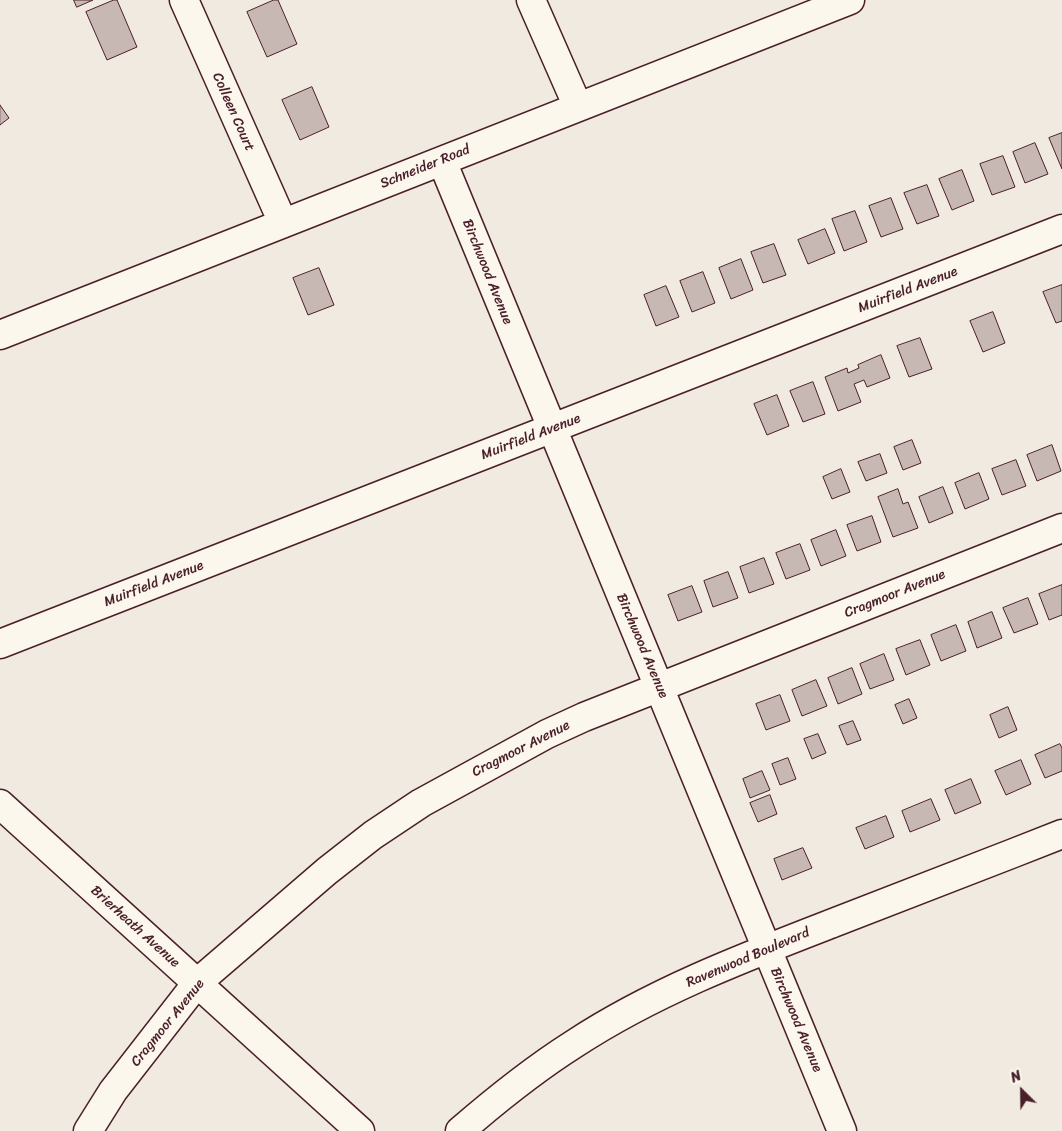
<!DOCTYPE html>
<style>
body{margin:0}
#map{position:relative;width:1062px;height:1131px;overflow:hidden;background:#f0eae0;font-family:Sriracha,sans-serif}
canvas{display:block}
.north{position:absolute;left:997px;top:1066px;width:50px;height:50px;-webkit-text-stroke:4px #fbf7ec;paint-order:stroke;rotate:337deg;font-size:14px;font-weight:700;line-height:20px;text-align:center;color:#4a1f2b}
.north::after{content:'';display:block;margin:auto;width:18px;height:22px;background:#4a1f2b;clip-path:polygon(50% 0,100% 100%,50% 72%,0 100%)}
</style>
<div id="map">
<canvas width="1062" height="1131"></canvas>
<div class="north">N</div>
</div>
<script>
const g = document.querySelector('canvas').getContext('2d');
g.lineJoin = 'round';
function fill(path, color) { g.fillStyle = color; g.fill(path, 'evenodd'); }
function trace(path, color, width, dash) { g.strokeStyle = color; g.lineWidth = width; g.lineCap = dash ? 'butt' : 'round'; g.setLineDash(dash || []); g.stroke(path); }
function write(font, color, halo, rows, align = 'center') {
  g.font = font + ' Sriracha,sans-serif'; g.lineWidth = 5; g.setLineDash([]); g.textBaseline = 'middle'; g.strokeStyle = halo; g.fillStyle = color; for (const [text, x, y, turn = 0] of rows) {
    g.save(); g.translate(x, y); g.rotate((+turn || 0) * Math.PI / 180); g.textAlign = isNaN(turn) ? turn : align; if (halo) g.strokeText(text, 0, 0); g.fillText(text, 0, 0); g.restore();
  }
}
const building = new Path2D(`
 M74 0H93L77 7Z
 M114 0H117L137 47 107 60 86 12Z
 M274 0H278L297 44 267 57 247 12Z
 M312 87 329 127 300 140 282 100Z
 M0 105 9 118 0 125Z
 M1062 133V169L1049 138Z
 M1035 143 1048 174 1025 183 1013 152Z
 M1003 156 1015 187 992 195 980 164Z
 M962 170 974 201 952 210 939 179Z
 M927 185 939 216 917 224 904 193Z
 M891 198 903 229 881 237 869 206Z
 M855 211 867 242 844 251 832 219Z
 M825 229 835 253 808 264 798 240Z
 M774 244 786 275 763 283 751 252Z
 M741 259 753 290 731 299 719 268Z
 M319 268 334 305 308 315 293 278Z
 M703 272 715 303 692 312 680 281Z
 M1062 285V321L1056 323 1043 292Z
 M666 286 679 317 656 326 644 295Z
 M993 312 1005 343 983 352 970 321Z
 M920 338 932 369 909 377 897 346Z
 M881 355 890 378 867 387 864 380 854 384 861 402 838 411 825 377 847 368 848 373 859 368 858 365Z
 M813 382 825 414 803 422 790 391Z
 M777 395 789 426 767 435 754 404Z
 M912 440 921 463 903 470 894 447Z
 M1052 445 1061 471 1037 481 1027 455Z
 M880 454 887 473 866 481 858 462Z
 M1016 460 1026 486 1002 495 992 469Z
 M841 469 850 492 832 499 823 477Z
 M979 473 989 499 965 509 955 483Z
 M943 487 953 513 929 523 919 497Z
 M898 489 903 504 908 502 918 528 893 537 878 497Z
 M872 516 881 542 857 551 847 525Z
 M836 530 846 556 821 566 811 540Z
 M800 544 810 570 786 579 776 553Z
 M764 558 774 584 749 593 740 567Z
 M728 572 738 598 713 607 704 581Z
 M1062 585V615L1049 620 1039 594Z
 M692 586 702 612 678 621 668 595Z
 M1028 598 1038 624 1014 633 1003 608Z
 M992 612 1002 638 977 648 968 622Z
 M956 625 966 651 941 661 931 635Z
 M920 640 930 665 906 675 896 649Z
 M884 654 894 680 870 689 860 664Z
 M852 668 862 694 838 704 828 678Z
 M816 680 827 706 802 716 792 690Z
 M780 695 790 721 766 730 756 704Z
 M909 699 917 718 903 724 895 705Z
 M1008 707 1017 730 999 738 990 715Z
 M853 721 861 740 847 745 839 726Z
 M818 734 826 753 812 759 804 739Z
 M1060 744 1062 748V771L1045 778 1035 755Z
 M788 758 796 779 780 785 772 764Z
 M1021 760 1031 784 1006 795 995 771Z
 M762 771 770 790 750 798 743 779Z
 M971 779 981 803 955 814 945 790Z
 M770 795 777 814 758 822 750 803Z
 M931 799 940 820 910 832 902 811Z
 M886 816 894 837 865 849 856 828Z
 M803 848 812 868 782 880 774 859Z`);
fill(building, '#c8b8b3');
trace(building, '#4a1f2b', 1);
const minor = new Path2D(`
 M184 0 283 223
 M531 0 578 107
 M442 161 842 1131
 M0 335 850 0
 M0 644 1062 229
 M0 804 360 1131
 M88 1131 113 1091 197 983 327 871 373 835 421 803 547 734 584 717 1062 528
 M460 1131C497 1099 533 1070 574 1044 653 992 745 957 833 923 910 893 986 864 1062 834`);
trace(minor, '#4a1f2b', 31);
trace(minor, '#fbf7ec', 28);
write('14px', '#4a1f2b', '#fbf7ec', [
 ["Colleen Court",233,112,66],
 ["Schneider Road",425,167,-22],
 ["Birchwood Avenue",487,272,68],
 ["Muirfield Avenue",908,290,-21],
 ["Muirfield Avenue",531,437,-21],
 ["Muirfield Avenue",154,584,-21],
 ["Cragmoor Avenue",895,594,-22],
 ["Birchwood Avenue",642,646,67],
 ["Cragmoor Avenue",521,749,-27],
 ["Brierheath Avenue",135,927,42],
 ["Ravenwood Boulevard",748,958,-23],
 ["Birchwood Avenue",796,1020,67],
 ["Cragmoor Avenue",168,1023,-51]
]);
</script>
